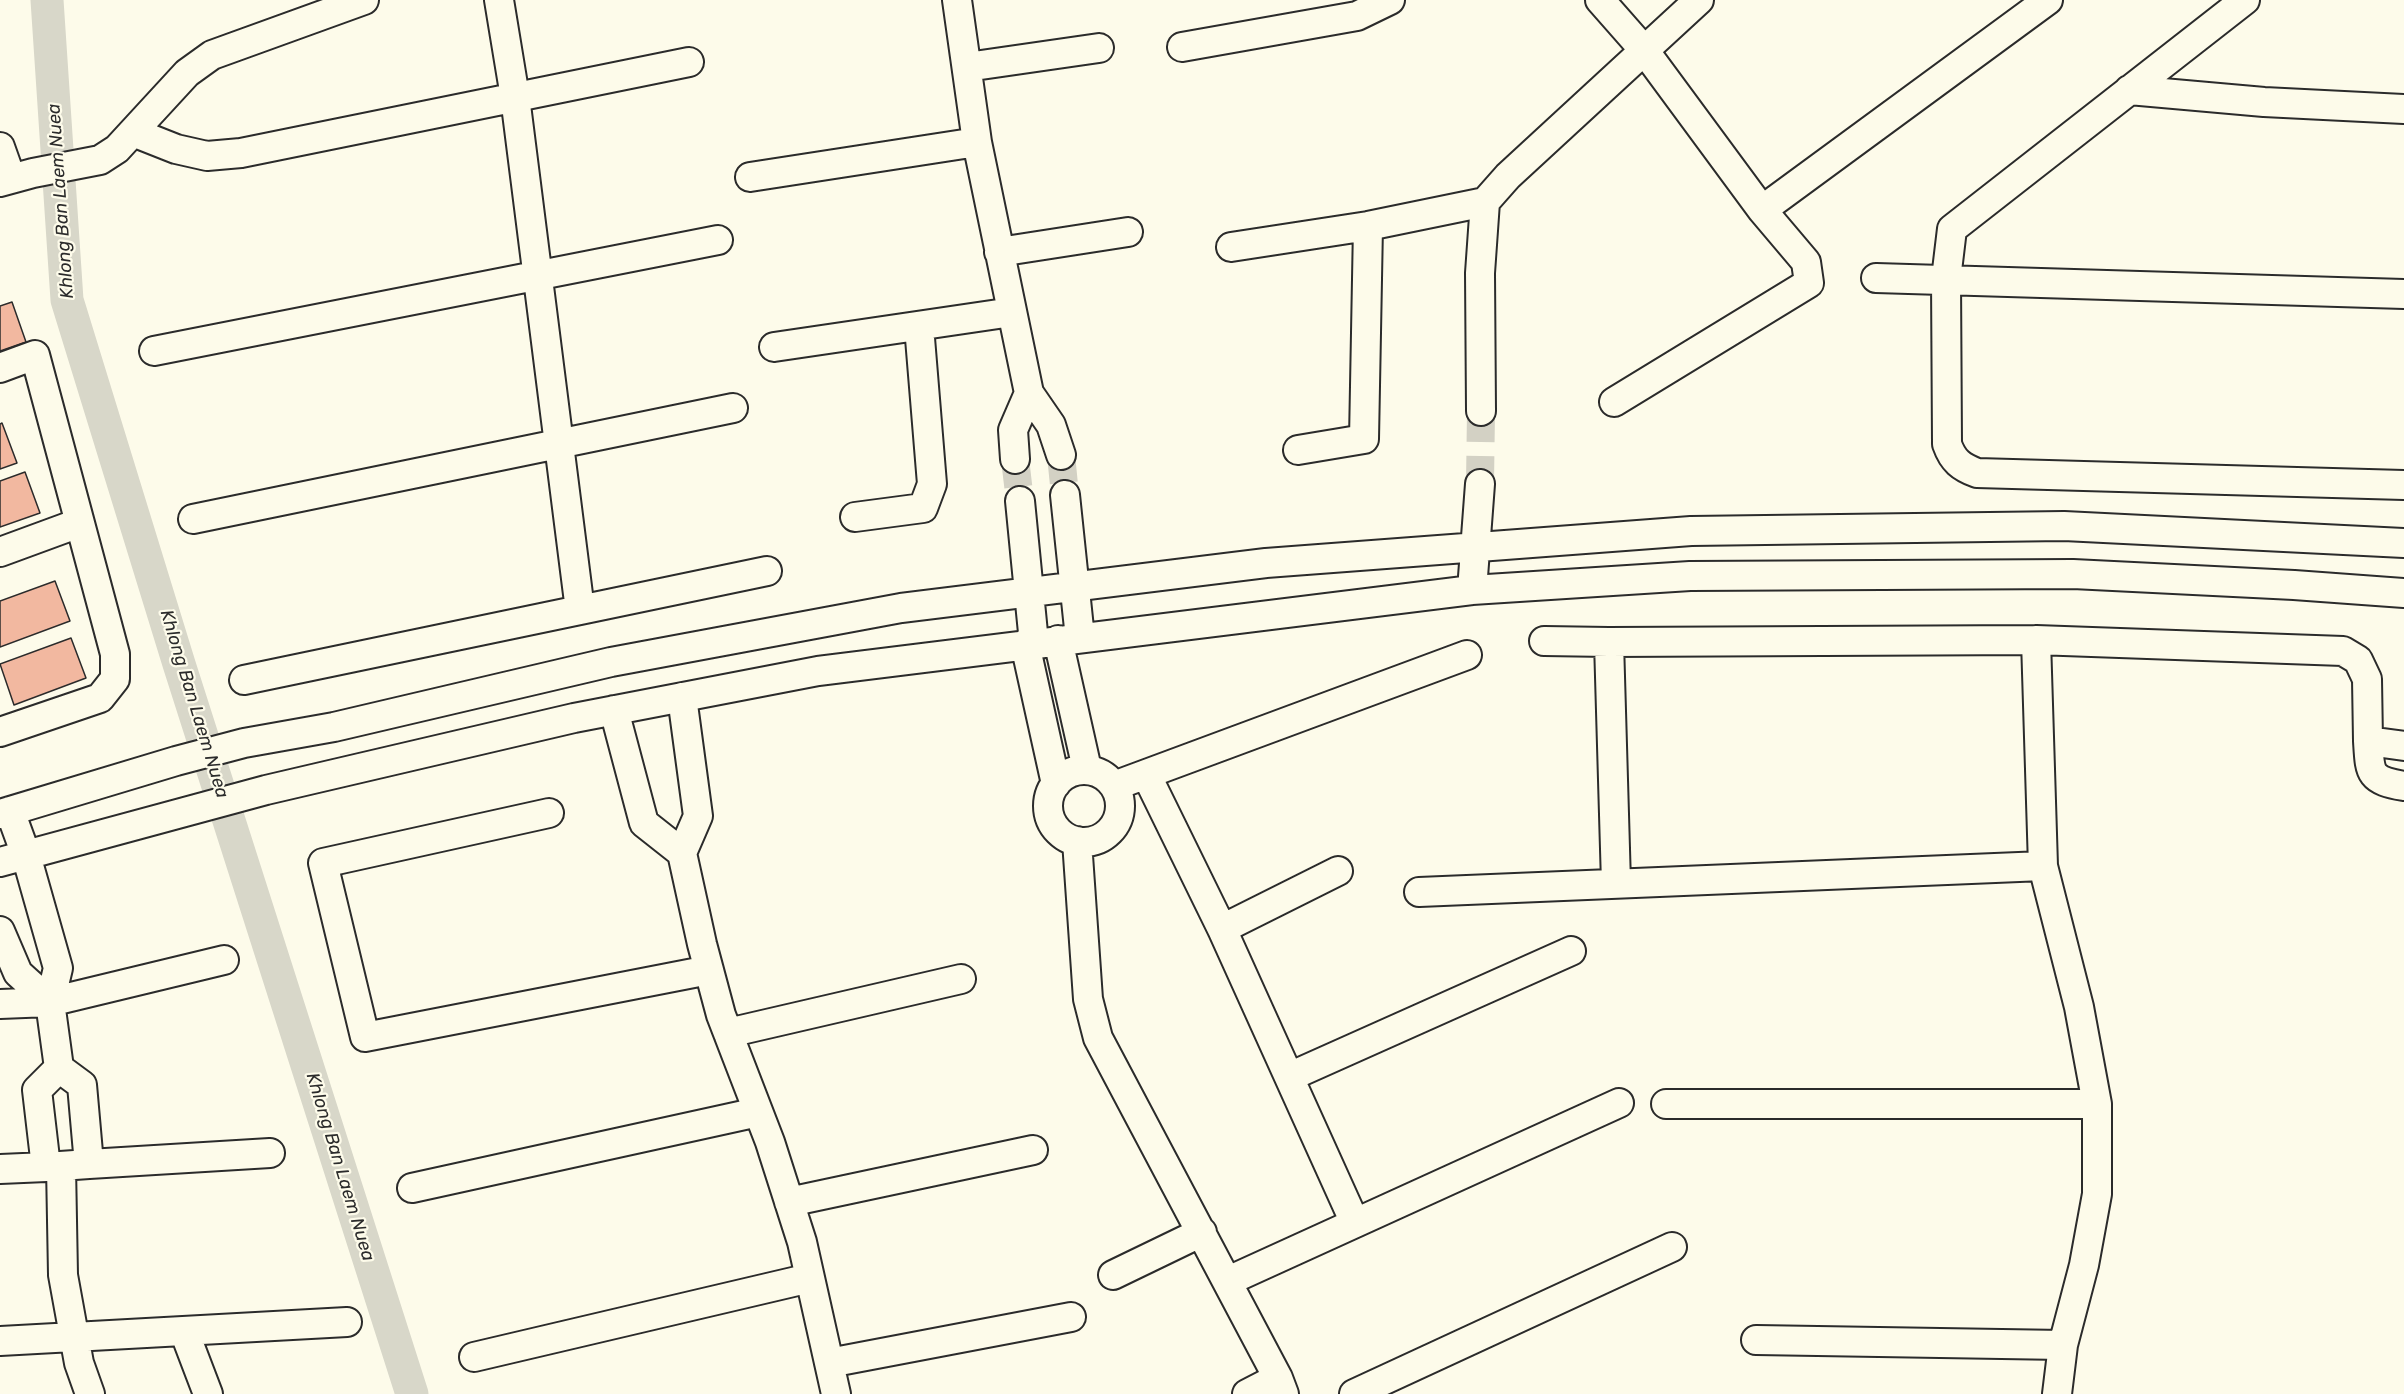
<!DOCTYPE html>
<style>
body{margin:0}
canvas{display:block;background:#fdfbea}
</style>
<canvas width="2404" height="1394"></canvas>
<script>
const g = document.querySelector('canvas').getContext('2d');
g.lineJoin = 'round';
function trace(path, color, width, dash) { g.strokeStyle = color; g.lineWidth = width; g.lineCap = dash ? 'butt' : 'round'; g.setLineDash(dash || []); g.stroke(path); }
function fill(path, color) { g.fillStyle = color; g.fill(path, 'evenodd'); }
function write(font, color, halo, rows, align = 'center') {
  g.font = font + ' Rubik,sans-serif'; g.lineWidth = 4.5; g.setLineDash([]); g.textBaseline = 'middle'; g.strokeStyle = halo; g.fillStyle = color; for (const [text, x, y, turn = 0] of rows) {
    g.save(); g.translate(x, y); g.rotate((+turn || 0) * Math.PI / 180); g.textAlign = isNaN(turn) ? turn : align; if (halo) g.strokeText(text, 0, 0); g.fillText(text, 0, 0); g.restore();
  }
}
trace(new Path2D(`
 M47 0 67 300 179 664 412 1394`), '#d8d7c9', 33);
const building = new Path2D(`
 M12 302 26 342 0 351V306Z
 M2 423 17 463 0 469V424Z
 M25 472 40 513 0 527V481Z
 M55 581 70 621 0 647V601Z
 M71 638 86 678 14 705 0 664Z`);
fill(building, '#f2b8a0');
trace(building, '#2b2b2b', 1.5);
trace(new Path2D(`
 M1061 455 1065 495
 M1015 459 1020 501
 M1480 484 1481 411`), '#d3d1c4', 28, [28, 14]);
const minor = new Path2D(`
 M499 0 515 97 580 610
 M957 0 977 142 1029 393 1051 425 1061 455
 M1600 0 1644 50 1762 210 1806 262 1809 283 1614 402
 M2245 0 1952 229 1946 279 1947 444C1953 461 1961 467 1977 473L2404 485
 M1182 47 1357 16 1390 0
 M967 67 1099 48
 M2129 90 2264 102 2404 109
 M133 132 176 149 207 156 241 153 689 62
 M0 147 11 178
 M750 177 977 142
 M0 182 33 173 100 160 117 149 187 73 212 55 364 0
 M1762 210 2048 0
 M1231 247 1368 226 1485 202
 M999 252 1128 232
 M1876 278 2404 294
 M774 347 1012 312
 M154 351 718 240
 M0 368 35 355 115 654V679L100 698 0 732
 M1481 411 1480 273 1485 202 1508 176 1699 0
 M1298 450 1364 439 1368 226
 M1015 459 1013 430 1029 393
 M1065 495 1080 638
 M1020 501 1034 643
 M855 517 923 508 932 484 919 326
 M193 519 733 408
 M0 552 79 523
 M1472 590 1480 484
 M1058 640 1087 769
 M1544 641 1609 642 2036 640
 M1609 642 1616 883
 M1025 644 1056 784
 M244 680 767 571
 M614 710 644 823 682 853 698 816 682 697
 M2404 746 2368 741C2370 774 2369 780 2404 786
 M1048 806a36 36 0 1 1 72 0a36 36 0 1 1-72 0Z
 M1146 774 1222 929 1355 1223
 M1114 786 1467 655
 M549 813 323 863 365 1037 709 970
 M0 814 176 761 244 743 334 727 611 662 901 608 1266 563 1691 531 2064 526 2404 543
 M1077 841 1088 999 1098 1038 1278 1378 1284 1394
 M682 853 702 944 721 1015 770 1142 802 1242 836 1394
 M0 862 266 790 574 718 818 671 1472 590 1690 576 2073 574 2294 585 2404 593
 M1419 892 2043 866
 M1222 929 1338 871
 M0 931 18 973 50 1002 58 968 26 855 10 811
 M50 1002 59 1068 82 1085 89 1164 46 1167 37 1090 59 1068
 M0 1004 50 1002 224 960
 M728 1033 961 979
 M1289 1077 1571 951
 M1666 1104H2097
 M89 1164 270 1153
 M61 1166 63 1275 79 1363 90 1394
 M0 1169 46 1167
 M412 1188 758 1112
 M789 1202 1033 1150
 M1113 1275 1202 1232
 M1228 1281 1619 1103
 M184 1331 208 1394
 M1756 1340 2063 1345
 M0 1341 347 1322
 M474 1357 810 1278
 M829 1363 1071 1317
 M1247 1394 1278 1378
 M1354 1394 1672 1247
 M2057 1394 2063 1345 2084 1265 2097 1194V1104L2079 1007 2043 866 2036 640 2343 651 2358 660 2367 679 2368 741`);
trace(minor, '#2b2b2b', 32);
trace(minor, '#fdfbea', 28);
write('italic 18px', '#2b2b2b', '#fdfbea', [
 ["Khlong Ban Laem Nuea",61,201,-94],
 ["Khlong Ban Laem Nuea",194,704,73],
 ["Khlong Ban Laem Nuea",340,1167,73]
]);
</script>
